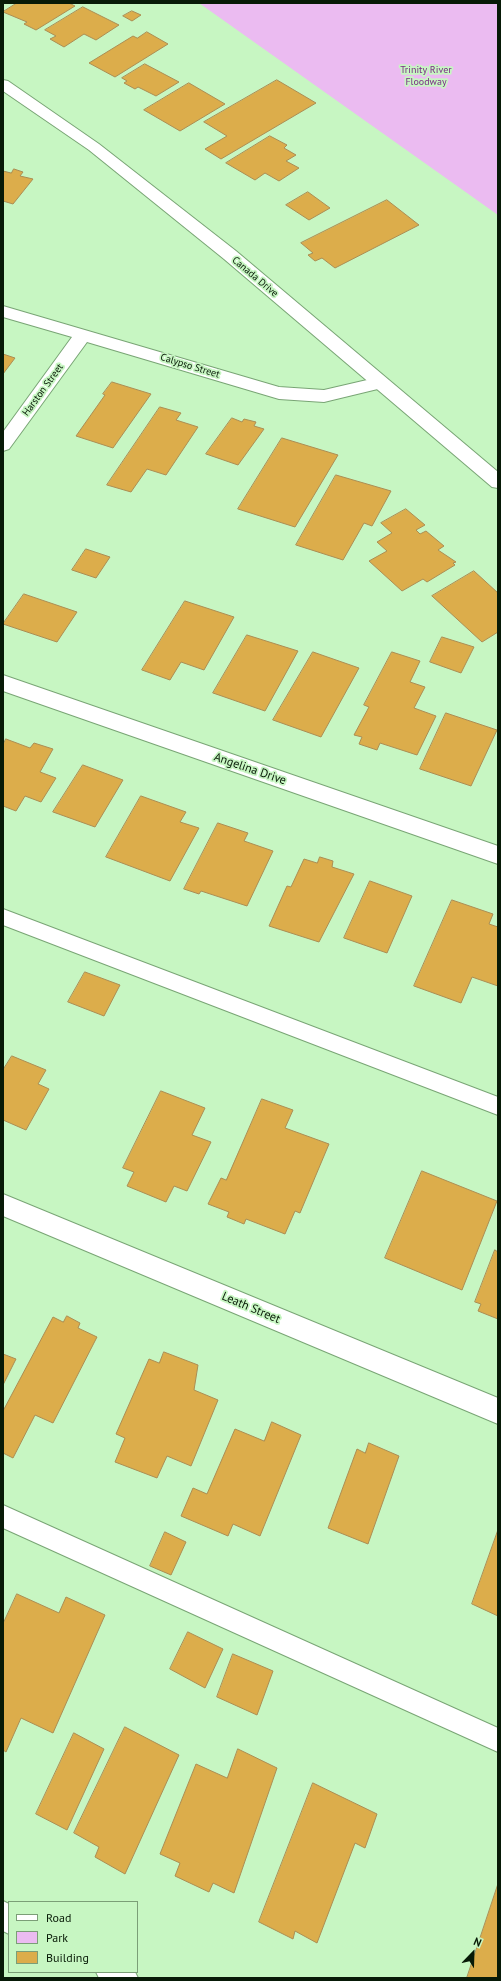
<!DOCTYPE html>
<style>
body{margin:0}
#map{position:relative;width:501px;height:1981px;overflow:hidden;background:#c7f6c2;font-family:"PT Sans",sans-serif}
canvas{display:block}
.frame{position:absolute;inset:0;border:4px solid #081a07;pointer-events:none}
.legend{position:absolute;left:8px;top:1901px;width:130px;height:72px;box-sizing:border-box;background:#c7f6c2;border:1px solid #7b9e77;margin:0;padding:5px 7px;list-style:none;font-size:12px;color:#081a07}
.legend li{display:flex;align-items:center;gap:8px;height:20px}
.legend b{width:20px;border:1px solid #7b9e77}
.north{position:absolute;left:453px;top:1933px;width:40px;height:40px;-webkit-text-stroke:3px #c7f6c2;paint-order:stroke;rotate:23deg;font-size:11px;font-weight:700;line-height:16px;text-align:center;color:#081a07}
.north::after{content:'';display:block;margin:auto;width:14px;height:18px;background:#081a07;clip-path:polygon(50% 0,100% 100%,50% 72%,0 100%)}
</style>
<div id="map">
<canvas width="501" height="1981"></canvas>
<div class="frame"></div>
<ul class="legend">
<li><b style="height:5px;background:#fff"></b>Road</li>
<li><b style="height:11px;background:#ebbbf1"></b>Park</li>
<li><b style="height:11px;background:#dcad4b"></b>Building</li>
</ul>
<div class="north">N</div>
</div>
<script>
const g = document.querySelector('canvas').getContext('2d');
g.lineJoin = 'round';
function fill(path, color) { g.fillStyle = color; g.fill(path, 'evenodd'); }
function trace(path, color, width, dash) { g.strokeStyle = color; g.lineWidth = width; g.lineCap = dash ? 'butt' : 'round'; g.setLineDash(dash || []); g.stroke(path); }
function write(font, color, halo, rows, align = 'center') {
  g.font = font + ' "PT Sans",sans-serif'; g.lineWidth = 3.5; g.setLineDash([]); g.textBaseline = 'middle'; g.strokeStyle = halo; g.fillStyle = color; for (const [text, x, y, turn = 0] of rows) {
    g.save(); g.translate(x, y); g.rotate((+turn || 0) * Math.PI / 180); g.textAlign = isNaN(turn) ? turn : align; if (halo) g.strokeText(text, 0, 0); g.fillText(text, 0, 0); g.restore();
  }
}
fill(new Path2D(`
 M199 3H498V215Z`), '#ebbbf1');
const building = new Path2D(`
 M17 3H69L75 6 36 30 24 24 27 22 3 12Z
 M83 7 119 25 96 40 84 34 64 47 50 39 56 36 45 30Z
 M132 11 141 15 132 21 123 16Z
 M147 32 168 44 115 77 89 63 133 36 137 38Z
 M145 64 179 82 156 96 138 87 135 89 124 83 127 81 122 78Z
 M277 80 316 103 221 159 205 149 227 136 204 122Z
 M189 83 225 104 180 131 144 110Z
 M270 136 287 145 284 148 296 155 286 161 299 168 279 181 265 173 255 180 226 163Z
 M14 169 23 172 20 176 33 179 13 204 3 201V171L11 173Z
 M308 192 330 208 309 220 286 205Z
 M387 200 419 225 335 268 322 258 315 261 308 255 313 253 301 243Z
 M3 354 15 358 3 374Z
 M112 382 151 394 113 448 76 436 105 395 103 394Z
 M160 407 181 413 176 420 198 427 166 475 147 469 131 492 107 485Z
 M232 418 242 422 244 419 256 422 254 426 264 429 238 465 206 454Z
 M282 438 338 455 295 527 238 509Z
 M336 475 391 491 372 526 364 523 343 560 296 545Z
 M406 509 425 525 416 530 420 534 426 531 444 546 438 550 456 562 453 563 455 565 427 582 423 579 402 591 369 561 387 551 377 542 392 533 381 523Z
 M86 549 110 557 96 578 72 570Z
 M474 571 498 593V632L482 642 432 596Z
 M24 594 77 612 57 642 3 624Z
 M185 601 234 617 204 670 181 662 170 680 142 670Z
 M247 635 298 651 265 711 213 693Z
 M442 637 474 647 461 673 430 662Z
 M313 652 359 668 321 737 273 720Z
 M392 652 420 661 410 682 425 687 414 708 436 716 417 755 380 743 377 750 359 744 362 737 354 735 369 707 364 705Z
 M446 713 497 730 471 786 420 769Z
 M6 739 30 748 34 743 53 749 40 772 56 778 41 802 25 796 16 811 3 806V745Z
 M83 765 123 780 95 827 53 812Z
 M141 796 186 812 180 822 199 828 170 881 106 857Z
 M218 823 248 833 244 841 273 851 247 906 201 891 199 894 184 889Z
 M320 857 333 861 332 867 354 874 319 942 269 926 287 886 291 887 304 859 317 863Z
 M370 881 412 896 387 953 344 938Z
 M452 900 493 914 489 924 498 927V986L472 977 461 1003 414 986Z
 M85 972 120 985 104 1016 68 1002Z
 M12 1056 46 1070 38 1084 49 1089 26 1130 3 1120V1070Z
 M161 1091 205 1108 192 1135 211 1142 187 1191 174 1186 166 1202 127 1186 134 1172 123 1168Z
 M262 1099 293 1110 285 1128 329 1144 300 1213 295 1211 285 1234 246 1219 244 1224 227 1217 229 1212 208 1204 221 1178 226 1180Z
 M422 1171 497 1201 462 1290 385 1258Z
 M495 1250 498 1252V1319L478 1311 481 1304 475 1302Z
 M67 1316 80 1323 78 1328 97 1337 53 1423 35 1415 13 1458 3 1453V1411L53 1317 63 1322Z
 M164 1352 198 1365 194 1390 218 1400 191 1466 167 1456 157 1478 115 1462 125 1438 116 1434 149 1359 159 1363Z
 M3 1354 16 1359 3 1385Z
 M272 1422 301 1435 260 1536 233 1524 228 1536 181 1516 193 1488 207 1494 235 1429 264 1441Z
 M369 1443 399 1456 368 1544 328 1528 357 1449 365 1453Z
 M498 1530V1616L472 1604Z
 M165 1532 186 1542 171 1575 150 1566Z
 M17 1594 59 1613 66 1597 105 1615 53 1733 21 1718 6 1752 3 1750V1624Z
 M188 1632 223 1649 205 1688 170 1669Z
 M233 1654 273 1671 257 1715 217 1697Z
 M125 1727 179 1755 125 1874 95 1857 99 1847 74 1833Z
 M74 1733 104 1749 67 1830 36 1814Z
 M238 1749 277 1768 234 1893 213 1883 209 1892 175 1876 180 1863 160 1854 196 1764 227 1778Z
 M313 1783 377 1814 365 1848 355 1843 317 1943 295 1931 293 1939 259 1922Z
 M498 1884V1978H467Z`);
fill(building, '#dcad4b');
trace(building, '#ab8d53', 1);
const service = new Path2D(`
 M3 909 498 1097V1115L3 925Z
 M3 1505 498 1728V1752L3 1528Z`);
const minor = new Path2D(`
 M3 306 279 387 324 390 380 377 386 379 389 383 386 387 324 402 279 399 87 342 9 449 3 451V432L72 337 3 317Z
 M3 675 498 846V864L3 691Z
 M3 1194 498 1398V1424L3 1216Z
 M3 1901 9 1904V1934L3 1931Z
 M96 1972H135L138 1978H99Z`);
const tertiary = new Path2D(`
 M3 80 8 81 99 144 236 251 498 472V488L492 487 224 259 89 150 3 91Z`);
trace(service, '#79a575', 2);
trace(minor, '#79a575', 2);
trace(tertiary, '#79a575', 2);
fill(service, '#fff');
fill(minor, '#fff');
fill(tertiary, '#fff');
write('10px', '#792b84', '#c7f6c2', [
 ["Trinity River",426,70],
 ["Floodway",426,82]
]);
write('10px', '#081a07', '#c7f6c2', [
 ["Canada Drive",255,277,40],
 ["Calypso Street",190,366,17],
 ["Harston Street",43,390,-54]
]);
write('12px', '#081a07', '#c7f6c2', [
 ["Angelina Drive",250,769,19],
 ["Leath Street",251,1308,23]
]);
</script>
